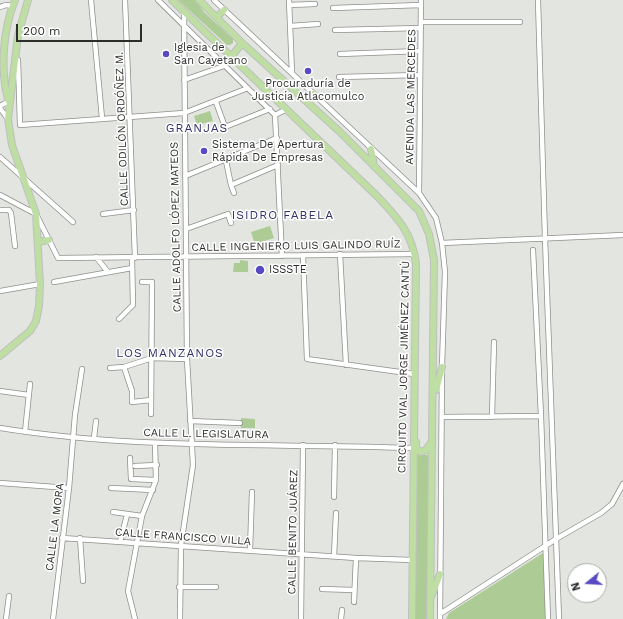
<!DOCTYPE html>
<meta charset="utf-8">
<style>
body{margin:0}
#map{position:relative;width:623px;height:619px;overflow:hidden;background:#e2e5e0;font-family:"Work Sans",sans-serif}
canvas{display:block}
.north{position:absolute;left:567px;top:563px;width:40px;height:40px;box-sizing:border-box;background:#fff;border:1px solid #ababab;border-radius:50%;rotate:252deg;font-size:11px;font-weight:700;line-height:16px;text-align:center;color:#2d2e2c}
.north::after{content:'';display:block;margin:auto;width:14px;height:18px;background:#574ac2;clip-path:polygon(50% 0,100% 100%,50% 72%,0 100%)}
.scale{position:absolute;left:16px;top:24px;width:126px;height:18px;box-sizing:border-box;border:2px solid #2d2e2c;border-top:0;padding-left:5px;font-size:12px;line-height:14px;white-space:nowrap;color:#2d2e2c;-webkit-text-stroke:3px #fff;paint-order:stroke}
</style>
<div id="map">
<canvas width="623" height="619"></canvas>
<div class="north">N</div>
<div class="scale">200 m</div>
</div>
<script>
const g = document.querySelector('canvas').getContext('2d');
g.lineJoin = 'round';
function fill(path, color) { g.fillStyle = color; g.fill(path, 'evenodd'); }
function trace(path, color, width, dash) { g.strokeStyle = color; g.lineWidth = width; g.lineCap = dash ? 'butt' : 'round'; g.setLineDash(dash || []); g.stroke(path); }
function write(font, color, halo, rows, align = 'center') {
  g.font = font + ' "Work Sans",sans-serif'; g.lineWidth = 3; g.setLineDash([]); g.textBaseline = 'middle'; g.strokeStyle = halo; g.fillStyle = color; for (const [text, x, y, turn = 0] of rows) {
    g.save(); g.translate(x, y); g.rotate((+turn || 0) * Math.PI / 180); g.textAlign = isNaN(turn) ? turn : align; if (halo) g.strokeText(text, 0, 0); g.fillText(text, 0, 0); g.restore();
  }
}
fill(new Path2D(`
 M178 0H196L204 12 233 39V43L230 45H227Z
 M210 111 213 121 197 125 194 116Z
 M270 226 274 238 255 244 251 232Z
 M240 260 248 261V272H233L234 263H240Z
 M241 418 255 419V428H241Z
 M417 455H429L427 619H415Z
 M543 553 546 619H446L449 613Z`), '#adcc95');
const minor = new Path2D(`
 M91 0 102 118
 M125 0 135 258
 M158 0 275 115
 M214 0 419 193 436 218 442 243 445 272 442 367 440 619
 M289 0 292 73
 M538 0 545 238 559 619
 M289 5 315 4
 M0 7 6 5 13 6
 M333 8 421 5
 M421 22H520
 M290 26 318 24
 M335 30 421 28
 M340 54 420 51
 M15 60H18L20 125 184 113 248 88
 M339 77 420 75
 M184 80 224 66
 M216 102 225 127 270 109
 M0 106 9 101
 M0 108 8 119
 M275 115 282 256
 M275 115 287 109
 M0 157 73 222
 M226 161 231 185 234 193
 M185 176C216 164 246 150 277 138
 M231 185 278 165
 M419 193 421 0
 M0 195 36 214 58 258 415 254
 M0 210H9L11 213 15 246
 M103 214 134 210
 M186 229 228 214 231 223
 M442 243 623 235
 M533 250 541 416 548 619
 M340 254 346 365
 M303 255 307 359 414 374
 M96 257 108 272
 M54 282 132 268
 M142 282H152L151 414
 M0 291 40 284
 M119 319 133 305 132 258
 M124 367 132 391V402L151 400
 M110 368 124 367 152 358 187 359
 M0 391 29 395
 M443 417 541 416
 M492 417 494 342
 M190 421 240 423
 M0 428C136 450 275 443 413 448
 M25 432 30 384
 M94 438 96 421
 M130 458 131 479 156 480
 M135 466 157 465
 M0 483 69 488
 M111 488 153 490
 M334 497 335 445
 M113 512 142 516
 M62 538 356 558 412 560
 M80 538 83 581
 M120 542 127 515
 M250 550 252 492
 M334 556 336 513
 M179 587H216
 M322 589 354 590
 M354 602 356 558
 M440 614 556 539 601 513 612 504 623 484
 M6 619 9 596
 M53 619 69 488 75 415 82 369
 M135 619 128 591 142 516 156 480 155 443
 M180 619 181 545 193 465 187 359 184 12
 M301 619 303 445
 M341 619 342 610`);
const major = new Path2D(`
 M172 0 377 196C397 217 413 234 416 264L412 619
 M199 0 242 43 339 131 419 211 429 234 434 260 430 619
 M217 17 224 10
 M232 56 242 43
 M8 100C0 69 3 29 15 0
 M306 101 313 94
 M371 149 374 166
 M38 242 49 240
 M0 356 30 331 36 321 39 306 40 284 36 214 12 145 8 119 18 35 28 0
 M436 390 442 367
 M416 442V448L421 452 426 450 432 441
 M431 597 440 574`);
trace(minor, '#8e908c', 6);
trace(major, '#c0c0c0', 8);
trace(minor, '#fff', 4.5);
trace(major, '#bedea4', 6);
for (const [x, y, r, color] of [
 [166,54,4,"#574ac2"],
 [308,71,4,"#574ac2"],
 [204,151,4,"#574ac2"],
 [260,270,5,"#574ac2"]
]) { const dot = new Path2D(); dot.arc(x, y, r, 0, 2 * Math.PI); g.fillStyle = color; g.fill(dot); trace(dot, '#fff', 1.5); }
write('11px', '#2d2e2c', '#fff', [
 ["Iglesia de",174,48],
 ["San Cayetano",174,61],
 ["Procuraduría de",308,84,"center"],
 ["Justicia Atlacomulco",308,97,"center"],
 ["Sistema De Apertura",212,145],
 ["Rápida De Empresas",212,158],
 ["ISSSTE",269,270]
], 'left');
write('11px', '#2d2e2c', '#fff', [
 ["AVENIDA LAS MERCEDES",411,97,-89],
 ["CALLE ODILÓN ORDÓÑEZ M.",122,129,-92],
 ["CALLE ADOLFO LÓPEZ MATEOS",176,227,-91],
 ["CALLE INGENIERO LUIS GALINDO RUÍZ",296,246,-1],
 ["CIRCUITO VIAL JORGE JIMÉNEZ CANTÚ",404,367,-89],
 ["CALLE L. LEGISLATURA",206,434,1],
 ["CALLE LA MORA",55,527,-83],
 ["CALLE BENITO JUÁREZ",293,532,-89],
 ["CALLE FRANCISCO VILLA",183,537,4]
]);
g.letterSpacing = '1px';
write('12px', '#322f6a', '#fff', [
 ["GRANJAS",197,128],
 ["ISIDRO FABELA",283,215],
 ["LOS MANZANOS",170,353]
]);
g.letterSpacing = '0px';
</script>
